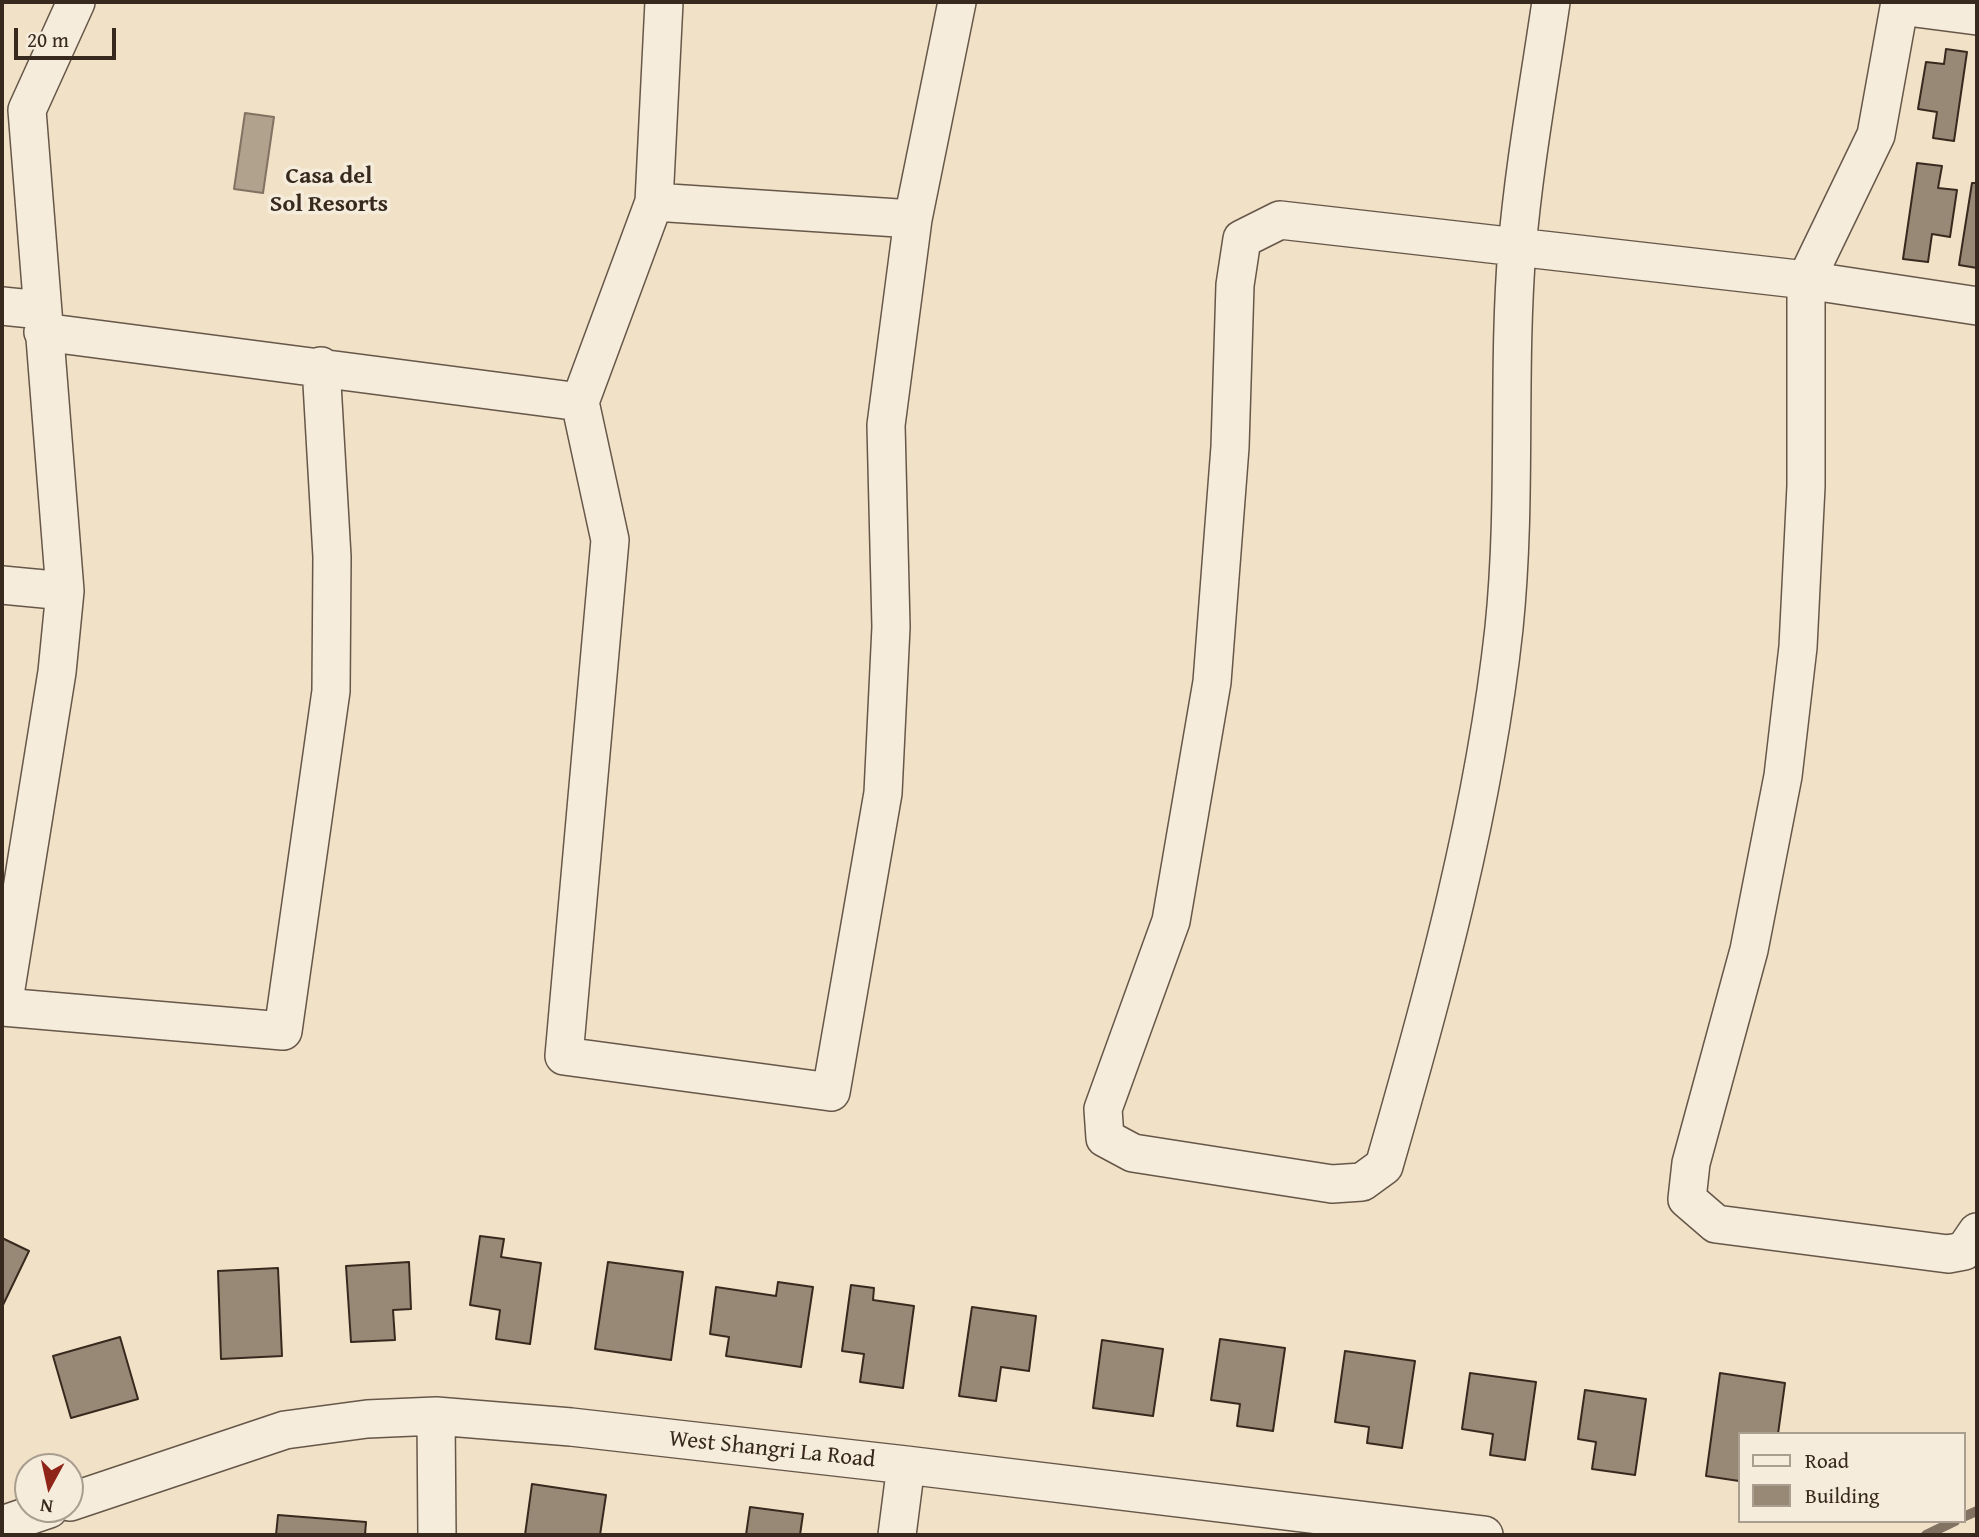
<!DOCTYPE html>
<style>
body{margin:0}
#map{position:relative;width:1979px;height:1537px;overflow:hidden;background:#f0e1c7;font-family:"Gentium Book Plus",serif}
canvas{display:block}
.frame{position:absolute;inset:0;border:4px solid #38291f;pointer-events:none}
.legend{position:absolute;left:1738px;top:1432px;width:228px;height:91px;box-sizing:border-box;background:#f5ecdb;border:2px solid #a99e90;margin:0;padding:9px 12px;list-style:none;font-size:21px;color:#38291f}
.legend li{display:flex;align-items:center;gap:14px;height:35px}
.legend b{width:35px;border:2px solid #a99e90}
.north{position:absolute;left:14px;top:1453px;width:70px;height:70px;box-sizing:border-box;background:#f5ecdb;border:2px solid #a99e90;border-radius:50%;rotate:188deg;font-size:19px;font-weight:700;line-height:28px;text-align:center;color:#38291f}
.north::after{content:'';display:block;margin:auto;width:24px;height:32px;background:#8f2418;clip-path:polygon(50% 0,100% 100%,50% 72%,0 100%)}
.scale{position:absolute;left:14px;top:28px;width:102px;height:32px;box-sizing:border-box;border:4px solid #38291f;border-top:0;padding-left:9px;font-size:21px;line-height:24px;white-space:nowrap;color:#38291f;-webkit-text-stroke:5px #f5ecdb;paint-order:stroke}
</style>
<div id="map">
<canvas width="1979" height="1537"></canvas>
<div class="frame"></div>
<ul class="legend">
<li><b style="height:9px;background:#f5ecdb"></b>Road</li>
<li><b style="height:19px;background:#988976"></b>Building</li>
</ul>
<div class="north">N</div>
<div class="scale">20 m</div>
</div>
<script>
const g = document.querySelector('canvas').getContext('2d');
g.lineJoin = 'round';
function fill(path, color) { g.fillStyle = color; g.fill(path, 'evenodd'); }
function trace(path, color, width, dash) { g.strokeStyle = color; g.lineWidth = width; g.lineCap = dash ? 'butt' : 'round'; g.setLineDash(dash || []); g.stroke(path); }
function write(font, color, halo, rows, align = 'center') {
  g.font = font + ' "Gentium Book Plus",serif'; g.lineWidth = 7; g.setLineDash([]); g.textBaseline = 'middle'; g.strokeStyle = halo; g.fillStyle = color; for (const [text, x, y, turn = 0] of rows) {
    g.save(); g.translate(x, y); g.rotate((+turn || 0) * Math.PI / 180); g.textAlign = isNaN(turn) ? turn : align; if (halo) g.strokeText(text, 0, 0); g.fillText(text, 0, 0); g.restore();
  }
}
const water = new Path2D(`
 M245 113 274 117 263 193 234 189Z`);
fill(water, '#b1a28e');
trace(water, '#817262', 2);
trace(new Path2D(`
 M1963 1517 1977 1511
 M1926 1535 1955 1521`), '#817262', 10);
const building = new Path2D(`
 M1946 49 1967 52 1954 141 1933 138 1937 112 1918 109 1926 62 1944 64Z
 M1917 163 1942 166 1938 188 1957 190 1950 237 1932 234 1928 262 1903 259Z
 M1972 183H1977V268L1959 265Z
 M480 1236 504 1239 501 1257 541 1263 530 1344 496 1339 500 1310 470 1305Z
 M2 1238 29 1251 2 1307Z
 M409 1262 411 1309 393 1310 395 1340 351 1342 346 1266Z
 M608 1262 683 1272 671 1360 595 1349Z
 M278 1268 282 1356 221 1359 218 1271Z
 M778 1282 813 1287 801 1367 726 1356 729 1337 710 1334 716 1287 776 1296Z
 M851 1285 874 1288 873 1300 914 1306 903 1388 860 1382 864 1354 842 1351Z
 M972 1307 1036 1316 1029 1371 1001 1367 996 1401 959 1396Z
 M120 1337 138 1399 71 1418 53 1356Z
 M1220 1339 1285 1348 1273 1431 1237 1426 1240 1404 1211 1400Z
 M1102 1340 1163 1349 1153 1416 1093 1408Z
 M1345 1351 1415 1361 1402 1448 1367 1443 1369 1427 1335 1422Z
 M1470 1373 1536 1382 1525 1460 1490 1455 1493 1434 1462 1429Z
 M1720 1373 1785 1383 1778 1434H1739V1481L1706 1476Z
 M1585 1390 1646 1399 1635 1475 1592 1469 1596 1442 1578 1439Z
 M532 1484 606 1495 600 1535H525Z
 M750 1507 803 1514 800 1535H805H746Z
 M278 1515 366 1522 365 1535H276Z`);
fill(building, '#988976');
trace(building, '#38291f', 2);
const minor = new Path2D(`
 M76 2 27 110 65 591 57 672 3 1007 283 1031 331 691 332 557 321 366
 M664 2 654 202 580 402 610 540 564 1056 831 1092 883 793 891 627 886 425 913 219 957 2
 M1551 2C1539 84 1524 166 1517 249 1507 375 1517 502 1504 628 1484 811 1435 989 1384 1166L1362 1182 1332 1184 1133 1153 1105 1138 1103 1109 1171 921 1212 682 1230 447 1235 285 1242 239 1280 220 1806 280 1977 306
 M1900 2 1876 135 1806 280V486L1798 647 1783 776 1749 950 1691 1163 1687 1199 1716 1224 1948 1254 1964 1251 1977 1232
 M1900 6 1977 16
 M654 202 913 219
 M2 306 41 310
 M43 332 580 402
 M2 585 65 591
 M436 1416 437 1535
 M70 1502 285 1430 367 1419 436 1416 571 1427 906 1465 1484 1535
 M2 1525 49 1509
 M897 1535 906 1465`);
trace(minor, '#665749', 40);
trace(minor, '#f5ecdb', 37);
write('23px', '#38291f', '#f5ecdb', [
 ["West Shangri La Road",772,1450,6]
]);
write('bold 24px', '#38291f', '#f5ecdb', [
 ["Casa del",329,177],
 ["Sol Resorts",329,205]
]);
</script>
